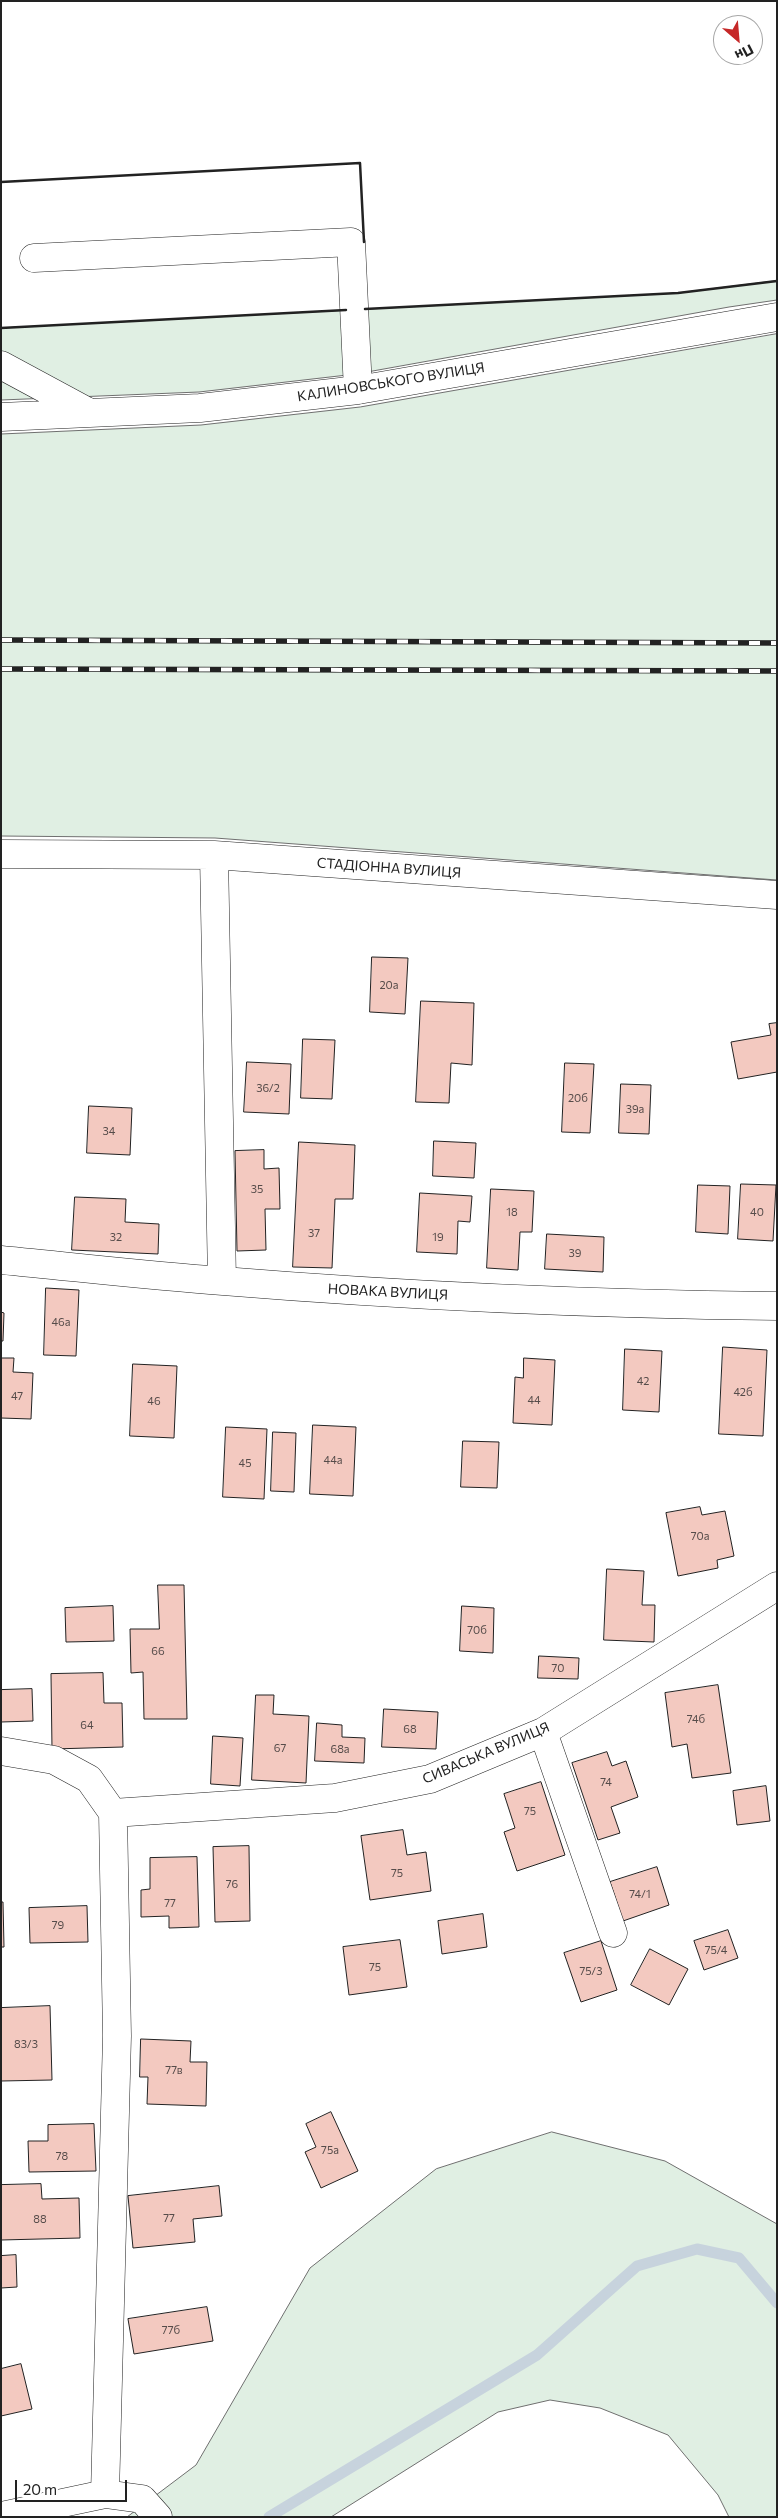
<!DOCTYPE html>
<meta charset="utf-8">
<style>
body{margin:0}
#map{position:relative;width:778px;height:2518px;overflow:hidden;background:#fff;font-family:Commissioner,sans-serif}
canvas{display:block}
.frame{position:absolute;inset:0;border:2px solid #222;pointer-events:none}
.north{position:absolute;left:713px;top:15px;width:50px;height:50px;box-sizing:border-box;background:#fff;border:1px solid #a7a7a7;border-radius:50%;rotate:153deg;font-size:14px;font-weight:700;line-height:20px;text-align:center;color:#222}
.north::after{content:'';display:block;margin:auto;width:18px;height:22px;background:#c62828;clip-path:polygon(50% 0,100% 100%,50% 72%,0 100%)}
.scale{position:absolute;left:15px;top:2480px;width:112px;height:22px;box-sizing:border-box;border:2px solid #222;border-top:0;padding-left:6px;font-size:15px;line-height:18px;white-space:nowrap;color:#222;-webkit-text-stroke:4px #fff;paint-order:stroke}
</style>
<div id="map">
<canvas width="778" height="2518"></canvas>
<div class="frame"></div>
<div class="north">Пн</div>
<div class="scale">20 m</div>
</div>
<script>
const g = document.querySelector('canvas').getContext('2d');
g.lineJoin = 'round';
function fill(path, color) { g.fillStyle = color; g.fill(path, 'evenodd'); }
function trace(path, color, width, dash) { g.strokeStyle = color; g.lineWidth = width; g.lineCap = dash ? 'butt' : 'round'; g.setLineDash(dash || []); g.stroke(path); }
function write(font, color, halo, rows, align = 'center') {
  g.font = font + ' Commissioner,sans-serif'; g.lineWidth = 4; g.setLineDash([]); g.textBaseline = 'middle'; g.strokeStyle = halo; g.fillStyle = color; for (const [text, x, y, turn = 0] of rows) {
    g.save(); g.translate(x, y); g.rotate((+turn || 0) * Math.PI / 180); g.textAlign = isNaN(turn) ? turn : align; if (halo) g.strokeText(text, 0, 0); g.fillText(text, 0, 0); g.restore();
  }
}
const green = new Path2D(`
 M777 281V300L729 307 356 374 199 392 1 400V328L678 293Z
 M777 334V880L215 838 1 836V434L201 425 360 407Z
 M552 2132 665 2161 777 2224V2517H729L718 2495 668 2435 600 2408 550 2400 498 2412 331 2517H127L196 2465 310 2268 436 2169Z`);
fill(green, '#e0efe3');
trace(green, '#6f6f6f', 1);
trace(new Path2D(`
 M269 2517 537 2355 637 2266 697 2249 739 2258 777 2303`), '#c7d3dd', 11);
const building = new Path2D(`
 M372 957 408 958 405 1014 370 1012Z
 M421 1001 474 1003 472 1065 451 1063 449 1103 416 1102Z
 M777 1023V1072L738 1079 731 1042 771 1035 769 1024Z
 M303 1039 335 1040 332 1099 301 1098Z
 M247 1062 291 1064 289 1114 244 1112Z
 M565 1063 594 1064 590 1133 562 1132Z
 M621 1084 651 1085 649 1134 619 1133Z
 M89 1106 132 1108 130 1155 87 1153Z
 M434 1141 476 1143 474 1178 433 1176Z
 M299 1142 355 1145 353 1199H335L332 1268 293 1267Z
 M264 1150V1169L279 1168 280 1209H265L266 1250 237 1251 235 1151Z
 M741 1184 776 1185 773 1241 738 1239Z
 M698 1185 730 1186 728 1234 696 1232Z
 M491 1189 534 1191 532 1232H520L518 1270 487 1268Z
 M420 1193 472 1196 470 1222 458 1221 457 1254 417 1252Z
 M75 1197 126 1199 125 1222 159 1224 158 1254 72 1250Z
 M547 1234 604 1237 603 1272 545 1269Z
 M46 1288 79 1290 76 1356 44 1355Z
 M1 1312 4 1313 3 1341H1Z
 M723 1347 767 1350 763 1436 719 1434Z
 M625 1349 662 1351 659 1412 623 1410Z
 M1 1358H14L13 1372 33 1373 31 1419 1 1418Z
 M524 1358 555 1360 552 1425 513 1423 515 1377 523 1378Z
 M133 1364 177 1366 174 1438 130 1436Z
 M313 1425 356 1427 353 1496 310 1494Z
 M226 1427 267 1429 264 1499 223 1497Z
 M273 1432 296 1433 294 1492 271 1491Z
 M463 1441 499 1442 497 1488 461 1487Z
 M700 1507 702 1515 725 1511 734 1556 717 1560 718 1568 678 1576 666 1513Z
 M607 1569 644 1571 642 1605H655L654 1642 604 1640Z
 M158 1585H184L187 1719H144L143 1672 131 1673 130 1629H159Z
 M113 1606 114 1641 66 1642 65 1608Z
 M462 1606 494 1608 493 1653 460 1651Z
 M539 1656 579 1658 578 1679 538 1678Z
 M103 1673 104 1703H122L123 1747 52 1749 51 1674Z
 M718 1685 731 1773 692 1778 687 1744 672 1747 665 1693Z
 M32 1689 33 1721 1 1722V1690Z
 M256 1695H274L273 1714 309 1716 306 1783 252 1780Z
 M384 1709 438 1712 436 1749 382 1747Z
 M317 1723 342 1725V1737L365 1738 364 1763 315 1761Z
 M213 1736 243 1738 240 1786 211 1784Z
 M607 1752 612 1766 626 1761 638 1797 611 1807 620 1833 598 1840 572 1763Z
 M541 1782 565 1855 517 1871 504 1832 515 1828 504 1794Z
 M766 1786 770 1821 737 1825 733 1791Z
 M403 1830 407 1855 426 1852 431 1891 370 1900 361 1836Z
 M249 1846 250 1921 215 1922 213 1847Z
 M197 1857 199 1927 169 1928V1916L141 1917V1890L150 1889V1858Z
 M657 1867 669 1905 623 1921 610 1882Z
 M1 1902H3L4 1947H1Z
 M87 1906 88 1942 30 1943 29 1908Z
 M483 1914 487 1947 442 1954 438 1921Z
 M728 1930 738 1958 704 1970 694 1941Z
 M400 1940 407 1987 349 1995 343 1947Z
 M601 1941 617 1990 581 2002 564 1953Z
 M650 1949 688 1969 669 2005 631 1985Z
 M50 2006 52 2080 1 2081V2008Z
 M141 2039 191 2041 190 2062H207L206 2106 147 2104 148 2077H140Z
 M331 2112 358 2171 321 2188 305 2152 316 2147 306 2124Z
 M94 2124 96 2171 29 2172 28 2141H48V2125Z
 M41 2184 42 2199 79 2198 80 2238 1 2240V2185Z
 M219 2186 222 2216 193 2219 195 2242 133 2248 128 2196Z
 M16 2255 17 2287 1 2288V2256Z
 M207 2307 213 2341 134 2354 128 2319Z
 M21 2364 32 2409 1 2416V2369Z`);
fill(building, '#f3c9c0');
trace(building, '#222', 1);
const minor = new Path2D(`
 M34 258 351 242 358 390
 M1 365 90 413
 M1 417 200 408 358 390 777 317
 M1 854 214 855 777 895
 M214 855 222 1281
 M1 1260C75 1267 149 1276 223 1281 407 1296 592 1304 777 1306
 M543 1732 613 1933
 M1 1751 54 1760 89 1779 113 1813
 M113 1813 335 1798 430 1779 543 1732 777 1586
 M105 2494 117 2036 113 1813
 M1 2516 105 2494 142 2499 158 2517`);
trace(minor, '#222', 29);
trace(minor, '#fff', 28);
const rail = new Path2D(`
 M1 640 777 643
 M1 669 777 671`);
trace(rail, '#222', 5.5);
trace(rail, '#fff', 4, [11]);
trace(new Path2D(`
 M1 182 360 163 364 242
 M365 309 678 293 777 281
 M1 328 346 310`), '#222', 2.5);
write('11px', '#564c4a', null, [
 ["20а",389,985],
 ["36/2",268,1088],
 ["20б",578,1098],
 ["39а",635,1109],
 ["34",109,1131],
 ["35",257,1189],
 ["18",512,1212],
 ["40",757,1212],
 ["37",314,1233],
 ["32",116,1237],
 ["19",438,1237],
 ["39",575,1253],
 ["46а",61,1322],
 ["42",643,1381],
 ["42б",743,1392],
 ["47",17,1396],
 ["44",534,1400],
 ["46",154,1401],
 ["44а",333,1460],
 ["45",245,1463],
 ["70а",700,1536],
 ["70б",477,1630],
 ["66",158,1651],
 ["70",558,1668],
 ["74б",696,1719],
 ["64",87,1725],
 ["68",410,1729],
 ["67",280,1748],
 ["68а",340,1749],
 ["74",606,1782],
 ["75",530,1811],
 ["75",397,1873],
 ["76",232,1884],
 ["74/1",640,1894],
 ["77",170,1903],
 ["79",58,1925],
 ["75/4",716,1950],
 ["75",375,1967],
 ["75/3",591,1971],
 ["83/3",26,2044],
 ["77в",174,2070],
 ["75а",330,2150],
 ["78",62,2156],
 ["77",169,2218],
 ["88",40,2219],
 ["77б",171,2330]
]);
write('14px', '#222', '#fff', [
 ["КАЛИНОВСЬКОГО ВУЛИЦЯ",391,382,-9],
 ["СТАДІОННА ВУЛИЦЯ",389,868,4],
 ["НОВАКА ВУЛИЦЯ",388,1292,3],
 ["СИВАСЬКА ВУЛИЦЯ",486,1753,-23]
]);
</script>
